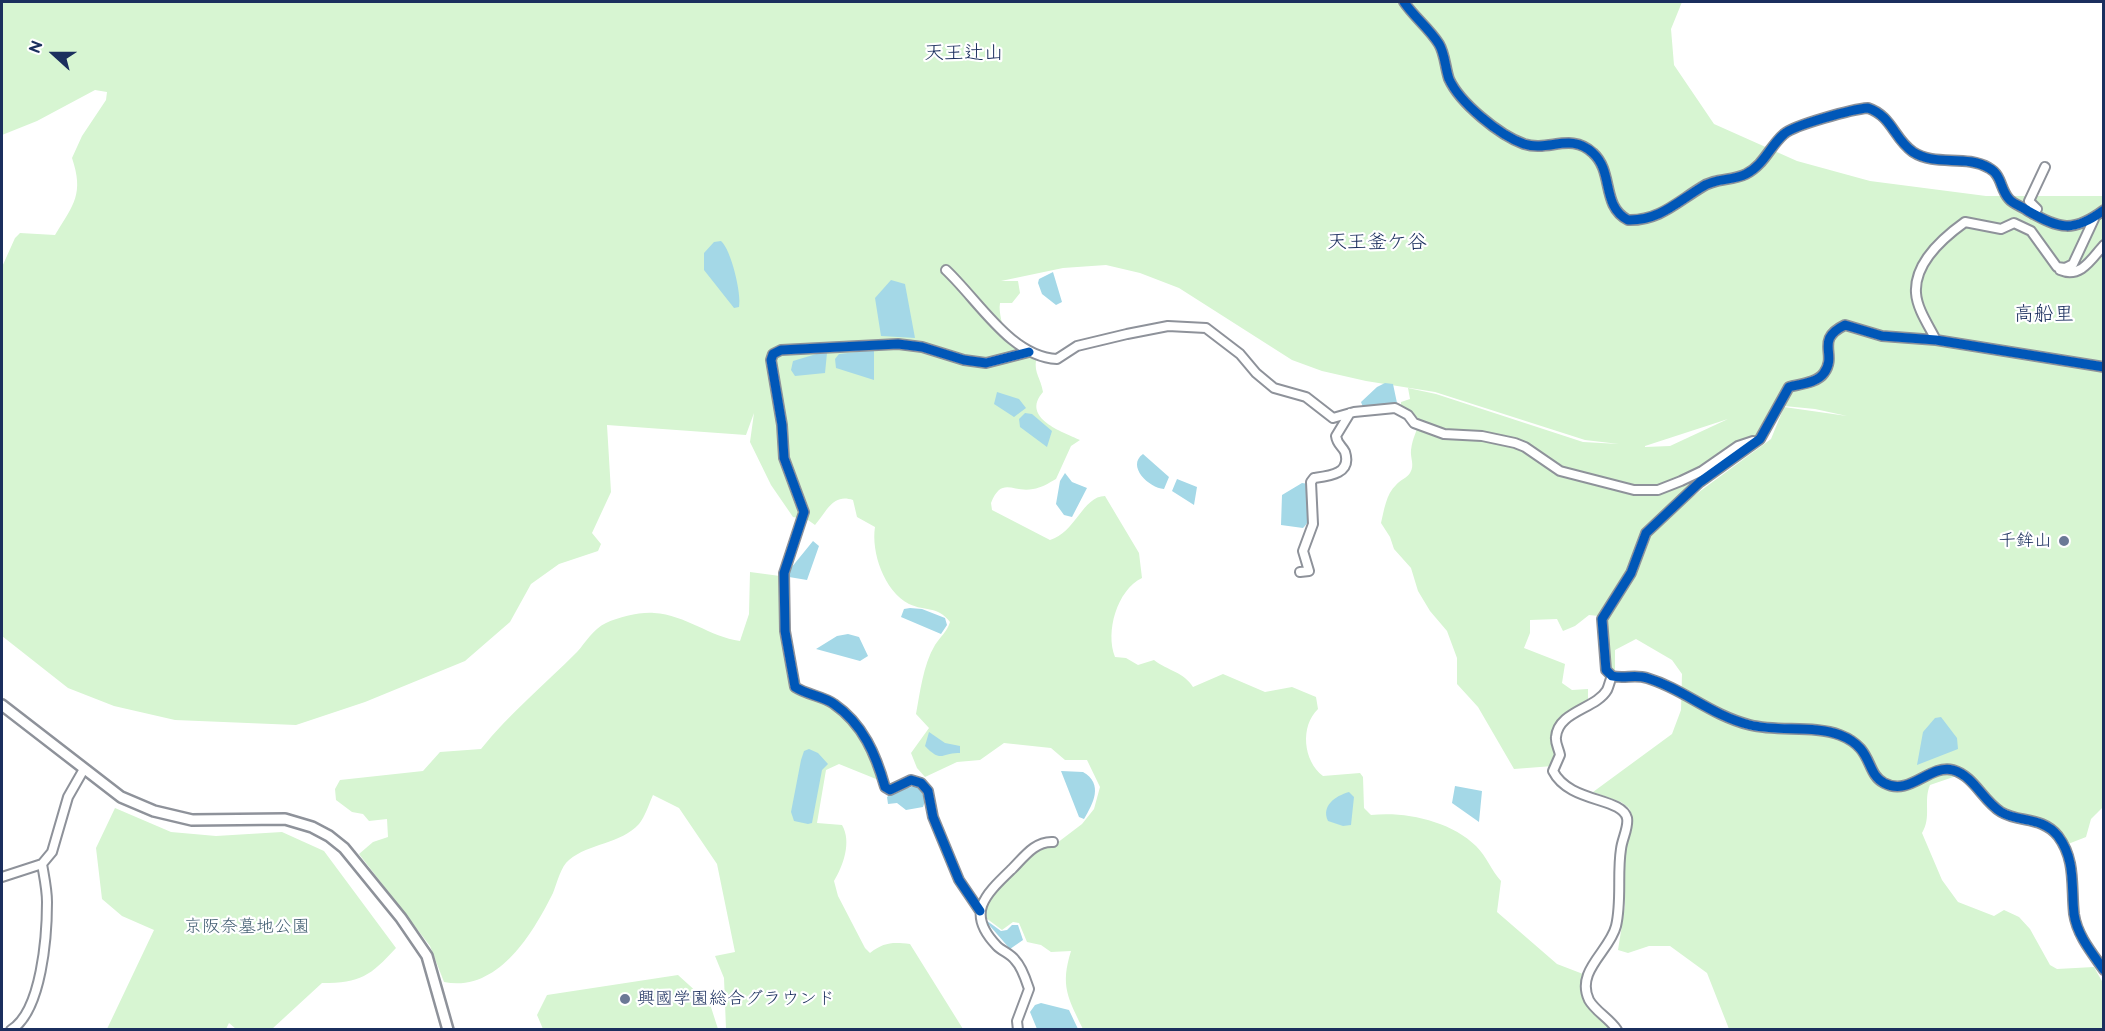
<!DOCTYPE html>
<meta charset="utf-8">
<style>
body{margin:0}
#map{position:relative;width:2105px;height:1031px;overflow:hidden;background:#fff;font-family:"Balsamiq Sans",sans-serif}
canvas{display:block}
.frame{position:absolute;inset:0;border:3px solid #1b2f5e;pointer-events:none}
.north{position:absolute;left:24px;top:24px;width:60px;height:60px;-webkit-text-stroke:4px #fff;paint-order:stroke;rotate:291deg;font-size:16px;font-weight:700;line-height:24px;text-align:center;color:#1b2f5e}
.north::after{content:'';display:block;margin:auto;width:21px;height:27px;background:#1b2f5e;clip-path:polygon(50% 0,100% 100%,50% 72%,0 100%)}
</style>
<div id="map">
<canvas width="2105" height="1031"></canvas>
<div class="frame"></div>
<div class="north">N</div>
</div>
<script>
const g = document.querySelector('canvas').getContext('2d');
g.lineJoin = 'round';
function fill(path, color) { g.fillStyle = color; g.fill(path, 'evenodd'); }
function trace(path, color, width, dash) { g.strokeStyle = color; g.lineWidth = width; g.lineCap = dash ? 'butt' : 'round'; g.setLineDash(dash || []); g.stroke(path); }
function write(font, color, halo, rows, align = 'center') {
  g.font = font + ' "Balsamiq Sans","Klee One",sans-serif'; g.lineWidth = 4.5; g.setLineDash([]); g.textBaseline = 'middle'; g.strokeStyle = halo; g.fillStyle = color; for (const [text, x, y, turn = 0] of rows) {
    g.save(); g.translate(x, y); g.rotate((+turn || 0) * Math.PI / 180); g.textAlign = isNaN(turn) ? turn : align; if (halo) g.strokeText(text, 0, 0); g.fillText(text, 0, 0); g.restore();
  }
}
fill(new Path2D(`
 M2 2H1682L1671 29 1674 65 1714 124 1797 161 1870 181 1986 196H2103V807L2091 819 2086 837 2068 844C2053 814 2027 822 2004 809 1989 800 1977 784 1965 773L1930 785C1923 801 1932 817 1922 833L1942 880 1958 902 1994 916 2004 910 2019 917 2030 929 2050 965 2057 969 2094 967 2103 983V1029H1729L1707 973 1670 946H1649L1628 953 1618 950 1625 906V852L1633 818 1629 808 1621 802 1593 792 1672 734 1681 710 1682 674 1672 660 1636 639 1615 650V670L1612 672 1608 658 1605 627 1608 615 1633 580 1650 535 1669 514 1771 439 1784 407 1847 416 1815 409 1774 405 1759 435 1666 507 1649 524 1630 567 1599 616 1589 615 1575 626 1563 631 1557 619 1530 620V633L1524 648 1565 664 1562 683 1572 690 1588 689V699C1566 714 1546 723 1557 752L1553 766 1514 769 1478 707 1457 684V658L1447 631 1430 611 1418 591 1411 568 1394 549 1390 537 1381 523C1384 511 1386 494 1396 485 1400 480 1407 478 1410 473 1415 465 1410 458 1411 450 1415 423 1427 430 1401 408V402L1410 399 1408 388 1436 394 1583 442 1619 444 1585 440 1435 392 1366 381 1322 371 1292 360 1179 288 1140 273 1106 265 1063 268 1001 281H1018L1020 293 1012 303H1000C998 313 1004 326 1004 337L1023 353 1036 360C1034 373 1041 379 1043 392 1020 418 1063 432 1080 440L1071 446 1056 479C1049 483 1041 488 1033 489 1012 493 1002 476 991 503L992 510 1050 540C1075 533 1083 496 1105 496L1139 553 1142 578C1117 590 1105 632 1115 657L1126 658 1138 665 1154 660C1168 671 1184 672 1193 687L1223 674 1265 692 1292 687 1316 697 1318 709C1300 726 1303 761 1323 776L1360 773 1363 777 1364 808 1371 815C1405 811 1451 821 1476 846 1487 857 1491 870 1501 881L1497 912 1557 964 1583 974C1585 1017 1593 1002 1614 1029H1083C1068 998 1060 986 1071 951L1051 952 1041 945 1027 942 1019 923 1013 922 1002 930 982 915 990 897 1022 863 1025 855 1057 843 1082 824 1094 809 1100 787 1087 760H1065L1051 748 1004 743 980 760 957 762 925 777 917 768 911 753 929 728 916 714C920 693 923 665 935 645 940 637 947 632 950 622 937 605 926 612 909 604 884 591 871 552 875 527L857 517 853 500C833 493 827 511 815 525L808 520 793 517 771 485 750 442 754 413 746 435 607 425 611 492 592 533 601 544 598 551 559 564 531 584 510 622 465 661 365 702 296 725 175 720 114 706 68 688 2 636V267L15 238 20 233 55 235C74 204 84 194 72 158L82 136 106 100 107 92 95 90 37 121 2 135ZM1728 419 1670 446 1645 447V446Z
 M750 572 780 576 789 683C801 699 812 696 829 705 858 719 871 753 881 781L839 764 826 770 817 823 842 825C852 842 843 866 834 881L838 896 865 948 870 953C884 942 893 942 910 944L963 1029H726L724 978 715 956 735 952 717 864 679 808 653 795C649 804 645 817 639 824 621 844 589 843 569 860 561 866 557 883 553 893 533 933 498 993 444 982L430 946 359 854 373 842 388 837 387 819 369 821 363 814 352 812 336 800 335 789 340 780 423 771 440 752 481 749C510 713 544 685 577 652 586 642 593 629 606 623 620 617 639 612 654 613 686 615 710 637 740 641L749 614Z
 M115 808 171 832 216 836 282 832 324 851 396 948C370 976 361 983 322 983L272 1029H236L229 1023 226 1029H107L154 930 122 916 102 899 96 848Z
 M678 975 710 1004 718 1029H543L537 1015 547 995Z`), '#d7f5d2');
fill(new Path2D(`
 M721 241C731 249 742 295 739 307L734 308 704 270V253L714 242Z
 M1053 272 1062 302 1056 305 1042 294 1038 283 1039 279Z
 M891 280 905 284 915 338 881 336 875 298Z
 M874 350V380L836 368 835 359 839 354Z
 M823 352 827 353 825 373 795 376 791 370 793 361Z
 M1385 383 1393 384 1397 403 1375 409 1363 407 1361 402 1377 387Z
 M997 392 1019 399 1026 408 1014 417 994 404Z
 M1025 413 1032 414 1052 431 1047 447 1020 427 1019 419Z
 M1143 454 1169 477 1164 489C1149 488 1126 466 1143 454Z
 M1065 473 1072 482 1087 488 1072 517 1064 515 1056 504 1060 481Z
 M1177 479 1197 487 1194 505 1172 491Z
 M1302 483 1309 484C1309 499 1315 518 1303 528L1281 525 1282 495Z
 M813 541 819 546 807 580 789 577 791 568Z
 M910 608 922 609 945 618 947 625 941 634 901 617 904 609Z
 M848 634 859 637 868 656 860 661 816 649 837 636Z
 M1941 717 1957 738 1958 749 1917 765 1923 732 1935 718Z
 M929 732 945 743 960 746V753C942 752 942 764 925 746Z
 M809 749 818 753 828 764 822 770 812 823 808 824 794 821 791 812 801 760 804 751Z
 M1061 771 1083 772C1104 784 1093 804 1084 819L1079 817Z
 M915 786 921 790 925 801 923 807 906 810 897 803 888 804 887 797 893 792Z
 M1455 786 1482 791 1479 822 1452 803Z
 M1349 792 1354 797 1351 825 1343 826 1328 821C1321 806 1335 796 1349 792Z
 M983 918 1001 931 1007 930 1012 925H1018L1023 940 1010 949Z
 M1041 1003 1069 1010 1078 1029H1037L1030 1012 1035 1005Z`), '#a4d8e7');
const minor = new Path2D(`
 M1404 2C1414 17 1429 28 1439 44 1445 54 1445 67 1449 79 1460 103 1499 135 1524 144 1549 152 1571 132 1593 153 1614 172 1601 206 1628 220 1659 221 1677 202 1702 187 1715 178 1732 181 1746 174 1764 165 1770 146 1784 134 1794 125 1853 109 1868 108 1892 116 1894 139 1913 152 1936 167 1965 154 1989 168 2002 175 2000 189 2009 199 2013 204 2023 207 2028 211 2060 229 2073 233 2104 210
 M2033 214 2037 209 2029 201 2045 167
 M946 270C979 301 1011 357 1057 359L1077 346 1127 334 1168 326 1206 328 1240 354 1256 373 1274 388 1306 397 1333 418 1354 412 1395 408 1408 415 1414 423 1444 434 1482 436 1515 443 1525 447 1560 471 1634 490H1658L1681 481 1702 471 1738 446 1753 441
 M2060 270C2081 279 2092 258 2104 245
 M1936 340C1929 326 1917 309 1916 293 1914 263 1944 237 1965 222L2001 229 2014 223 2031 231 2057 267 2065 268 2073 264 2094 219
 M2104 367 1936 340 1882 336 1845 325C1814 340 1838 354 1824 373 1817 383 1800 384 1789 387L1760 439 1700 482 1646 533 1631 573 1602 619 1606 670 1612 676C1624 679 1635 674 1647 678 1684 689 1710 715 1750 725 1778 732 1814 725 1840 735 1874 748 1865 773 1884 783 1910 797 1929 764 1953 770 1974 776 1983 801 2001 812 2019 823 2042 816 2058 836 2076 860 2071 886 2074 914 2077 935 2092 953 2104 970
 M1300 572 1309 571 1303 551 1313 524 1311 482 1314 478C1329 476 1352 474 1345 452 1342 446 1337 444 1336 436L1350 413
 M1612 676C1610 680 1609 686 1607 690 1596 709 1558 711 1556 737 1555 743 1559 749 1560 755L1553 771C1569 803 1622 797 1627 818 1629 827 1622 839 1621 849 1617 874 1622 901 1616 926 1610 951 1575 971 1589 1000 1595 1011 1610 1019 1617 1030
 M2 877 42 864 52 852 68 797 84 769
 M980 911 959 880 933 817 928 791 921 783 911 780 890 790 885 787C876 755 863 724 834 704 823 696 807 695 795 687L785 631 784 573 804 512 784 458 782 425 771 360 773 354 781 350 898 344 922 347 964 360 986 363 1029 352
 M11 1030C42 1011 47 935 47 902 47 889 44 876 42 864
 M1018 1030 1017 1021 1029 989C1026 980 1022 967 1015 960 1011 954 1002 951 997 946 965 913 985 895 1012 869 1024 857 1035 841 1053 842`);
const tertiary = new Path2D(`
 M2 705 121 797 154 811 192 820 285 819 312 827 329 836 344 848 401 918 427 956 448 1030`);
trace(minor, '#8e929a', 12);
trace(tertiary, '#8e929a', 14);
trace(minor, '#fff', 8);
trace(tertiary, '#fff', 9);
trace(new Path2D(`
 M1404 2C1414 17 1429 28 1439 44 1445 54 1445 67 1449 79 1460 103 1499 135 1524 144 1549 152 1571 132 1593 153 1614 172 1601 206 1628 220 1659 221 1677 202 1702 187 1715 178 1732 181 1746 174 1764 165 1770 146 1784 134 1794 125 1853 109 1868 108 1892 116 1894 139 1913 152 1936 167 1965 154 1989 168 2002 175 2000 189 2009 199 2013 204 2023 207 2028 211 2060 229 2073 233 2104 210
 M2104 367 1936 340 1882 336 1845 325C1814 340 1838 354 1824 373 1817 383 1800 384 1789 387L1760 439 1700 482 1646 533 1631 573 1602 619 1606 670 1612 676C1624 679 1635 674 1647 678 1684 689 1710 715 1750 725 1778 732 1814 725 1840 735 1874 748 1865 773 1884 783 1910 797 1929 764 1953 770 1974 776 1983 801 2001 812 2019 823 2042 816 2058 836 2076 860 2071 886 2074 914 2077 935 2092 953 2104 970
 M980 911 959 880 933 817 928 791 921 783 911 780 890 790 885 787C876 755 863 724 834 704 823 696 807 695 795 687L785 631 784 573 804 512 784 458 782 425 771 360 773 354 781 350 898 344 922 347 964 360 986 363 1029 352`), '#0057b8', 9);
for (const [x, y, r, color] of [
 [2064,541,6,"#6b7896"],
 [625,999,6,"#6b7896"]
]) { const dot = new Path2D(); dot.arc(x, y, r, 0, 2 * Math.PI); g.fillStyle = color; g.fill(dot); trace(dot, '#fff', 2); }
write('18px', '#1b2f5e', '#fff', [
 ["千鉾山",2052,541],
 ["興國学園総合グラウンド",637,999,"left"]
], 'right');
write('18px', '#425e72', '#fff', [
 ["京阪奈墓地公園",247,927]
]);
write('20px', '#1b2f5e', '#fff', [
 ["天王辻山",964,54],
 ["天王釜ケ谷",1377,243],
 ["高船里",2044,315]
]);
</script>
